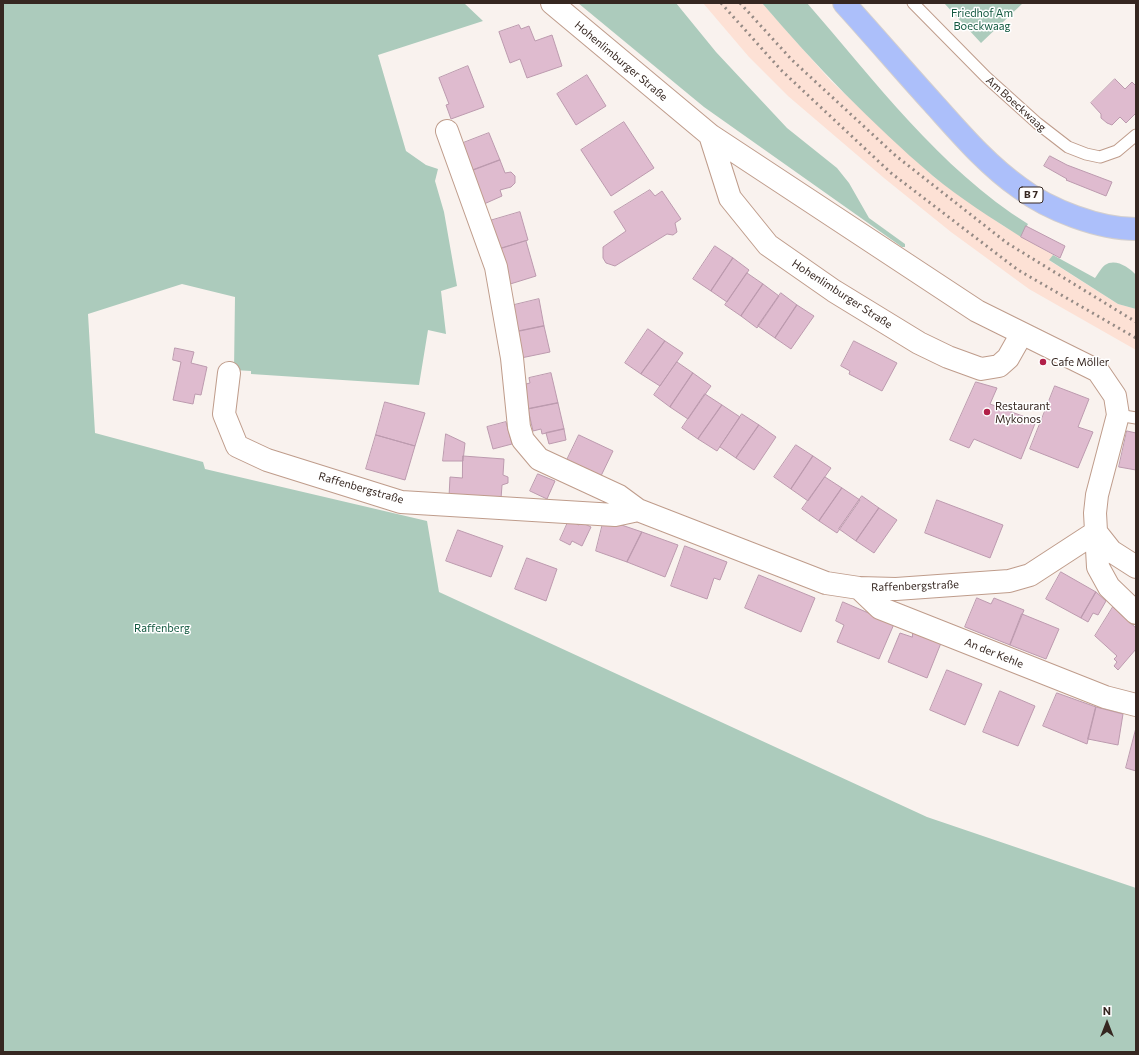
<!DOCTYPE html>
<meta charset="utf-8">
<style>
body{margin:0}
#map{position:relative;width:1139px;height:1055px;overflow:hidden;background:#f9f2ee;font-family:Commissioner,sans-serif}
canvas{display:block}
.frame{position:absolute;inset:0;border:4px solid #362721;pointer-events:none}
.north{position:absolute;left:1087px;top:1003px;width:40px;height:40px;-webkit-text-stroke:3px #fff;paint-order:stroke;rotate:0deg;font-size:11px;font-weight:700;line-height:16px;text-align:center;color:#362721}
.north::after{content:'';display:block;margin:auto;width:14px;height:18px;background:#362721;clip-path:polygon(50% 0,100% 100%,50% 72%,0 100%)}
</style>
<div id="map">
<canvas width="1139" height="1055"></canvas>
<div class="frame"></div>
<div class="north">N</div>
</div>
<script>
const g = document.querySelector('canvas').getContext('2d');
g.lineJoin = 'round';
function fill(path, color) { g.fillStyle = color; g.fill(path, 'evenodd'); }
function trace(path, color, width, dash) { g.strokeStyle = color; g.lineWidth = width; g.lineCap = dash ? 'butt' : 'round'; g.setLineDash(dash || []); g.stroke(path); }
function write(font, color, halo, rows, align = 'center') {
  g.font = font + ' Commissioner,sans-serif'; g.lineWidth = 3; g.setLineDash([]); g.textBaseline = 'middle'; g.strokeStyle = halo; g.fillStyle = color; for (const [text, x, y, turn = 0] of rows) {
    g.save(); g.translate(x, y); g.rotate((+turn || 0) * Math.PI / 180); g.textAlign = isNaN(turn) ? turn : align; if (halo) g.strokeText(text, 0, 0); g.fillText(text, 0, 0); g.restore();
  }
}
fill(new Path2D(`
 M703 3H762L831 81 934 177 1002 225 1053 255 1050 261 1118 304 1136 309V350L1029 289 951 232 884 178 788 96 749 57Z`), '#fde1d5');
fill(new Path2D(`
 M3 3H464L483 21 378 55 406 151 426 165 438 169 435 181 444 212 457 286 441 291 446 334 428 330 419 385 251 374V371L234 370 235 297 182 284 88 314 95 433 203 462 205 469 427 521 439 592 927 817 1136 888V1052H3Z
 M578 3H676L716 52 787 128 837 168 849 183 869 218 905 244V247H902L704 107Z
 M762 3H807C875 81 939 168 1028 224L1021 237C991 218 960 198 933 176 871 123 815 65 762 3Z
 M944 3H1023L981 43Z
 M1053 255 1095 278C1098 274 1101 268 1105 265 1115 258 1129 267 1136 275V309L1118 304 1049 260Z`), '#accbbc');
const building = new Path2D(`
 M519 25 521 29 529 26 535 41 552 35 562 66 527 78 520 59 510 63 499 32Z
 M468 66 484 107 451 119 446 105 449 104 439 78Z
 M587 75 606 106 576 125 557 94Z
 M1115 79 1125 89 1132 82 1136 86V113L1126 123 1120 117 1112 125 1107 123 1101 118V114L1091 103Z
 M624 122 654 168 611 196 581 150Z
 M489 133 500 160 468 172 458 145Z
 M1050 156 1067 165 1112 182 1106 196 1066 180 1067 179 1044 166Z
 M500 160 505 173 511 172 515 176V183L511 187 500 190 502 196 484 204 468 172Z
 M650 190 655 196 662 191 681 219 675 223 677 232 673 235 667 234 615 266 606 263 603 258V247L626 231 614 212Z
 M520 212 528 240 496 250 486 222Z
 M1026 226 1065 246 1060 258 1021 237Z
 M526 241 536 276 507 285 496 250Z
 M715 246 733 258 711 291 693 279Z
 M733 258 749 270 727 302 711 291Z
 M747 273 763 284 741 316 725 305Z
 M763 284 779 296 757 328 741 316Z
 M781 293 797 305 775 338 758 326Z
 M539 299 544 326 515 332 510 306Z
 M797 305 814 316 791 349 775 338Z
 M544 326 550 352 521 358 515 332Z
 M648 329 665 341 641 374 625 363Z
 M665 341 683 353 660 386 641 374Z
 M854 341 897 363 882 391 849 374 850 371 841 366Z
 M175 348 194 352 191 363 207 367 201 395 195 394 193 404 173 400 181 362 173 360Z
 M677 362 693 373 670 407 654 395Z
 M551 373 558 403 528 409 522 385 530 383 529 378Z
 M693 373 711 386 688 419 670 407Z
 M976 382 997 388 990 404 1036 421 1021 459 974 439 969 448 950 440Z
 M1055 386 1089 399 1078 427 1093 432 1078 468 1030 449Z
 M705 394 722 405 698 439 682 428Z
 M385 402 425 413 415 446 376 435Z
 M558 403 564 429 542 434 541 429 533 431 528 409Z
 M722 405 740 417 717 451 698 439Z
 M742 414 759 425 736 458 720 447Z
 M506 422 512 444 493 449 487 427Z
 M759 425 776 437 754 470 736 458Z
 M564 429 566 440 549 444 546 433Z
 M1127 431 1136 433V470L1119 467Z
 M446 434 465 443 463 461H443Z
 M376 435 415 446 405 480 366 469Z
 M579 435 613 451 600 478 566 462Z
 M796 445 813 456 791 489 774 477Z
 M463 456 504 459 503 475 508 477V483L502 485 501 499 449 497 450 477 462 478Z
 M813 456 831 468 808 501 791 489Z
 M538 474 555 481 547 499 530 491Z
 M825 477 842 488 819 521 802 509Z
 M842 488 860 500 837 533 819 521Z
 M862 496 879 508 856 541 839 529Z
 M937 500 1003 525 990 558 925 533Z
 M879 508 897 520 874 553 856 541Z
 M604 519 642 532 627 562 596 551Z
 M569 520 579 525 581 522 591 527 582 546 572 541 570 545 560 540Z
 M458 530 503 546 491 577 446 561Z
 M642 532 678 545 665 577 627 562Z
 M685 546 727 562 720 580 714 578 707 599 671 586Z
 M527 558 557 569 546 601 515 589Z
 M1061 572 1096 592 1081 618 1046 599Z
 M759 575 815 598 801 632 745 608Z
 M1096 592 1106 601 1098 615 1093 613 1088 622 1081 618Z
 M977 598 991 604 994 598 1024 610 1010 645 965 627Z
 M843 602 894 624 879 659 837 642 844 625 836 621Z
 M1113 607 1136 628V649L1118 670 1114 666 1117 662 1114 659 1117 656 1095 636Z
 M1022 614 1059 629 1046 659 1010 645Z
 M913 632 941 643 927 678 888 662 900 633 912 637Z
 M947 670 982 684 965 725 930 710Z
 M1000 691 1035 706 1018 746 983 732Z
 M1057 693 1096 707 1087 744 1043 726Z
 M1096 707 1123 714 1118 745 1088 739Z
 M1136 728V771L1126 768Z`);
fill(building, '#dfbbcf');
trace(building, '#bc9aae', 1);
const lane = new Path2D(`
 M913 3 986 77 1037 123 1068 147 1086 154 1100 157 1117 151 1136 135
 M1118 415 1136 418`);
const street = new Path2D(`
 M552 3 710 135 977 311 1098 371 1115 396 1118 415 1097 495 1095 513 1098 567 1109 587 1136 613
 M447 131 496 267 512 358 519 427 523 440 539 459 619 496 638 510
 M710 135 730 198 768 245 834 291 919 343 948 357 981 369 999 366 1008 358 1021 335
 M229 373 224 414 237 446 267 460 401 502 615 515 638 510 826 583 859 588 896 589 1009 581 1030 575 1096 532
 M1096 532 1111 551 1136 567
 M859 588 880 608 1105 697 1136 705`);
const primary = new Path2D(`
 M844 3C874 36 903 70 933 103 960 133 987 165 1020 188 1049 210 1099 229 1136 229`);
trace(lane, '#bf9c8b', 13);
trace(street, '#bf9c8b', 24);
trace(primary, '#d3cfce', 24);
trace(lane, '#fff', 11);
trace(street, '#fff', 22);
trace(primary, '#acbffa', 22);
trace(new Path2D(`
 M721 3 781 70 891 173 1018 270 1136 338
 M740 3 792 60 896 156 1007 243 1136 322`), '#958a85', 3, [2, 4]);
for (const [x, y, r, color] of [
 [1043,362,4,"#b11f48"],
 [987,412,4,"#b11f48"]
]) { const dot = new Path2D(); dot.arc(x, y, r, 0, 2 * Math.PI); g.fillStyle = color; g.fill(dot); trace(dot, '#fff', 1.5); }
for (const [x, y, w] of [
 [1031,195,24]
]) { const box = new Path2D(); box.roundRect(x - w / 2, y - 8, w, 16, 3); g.fillStyle = '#fff'; g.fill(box); trace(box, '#362721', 1); }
write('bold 10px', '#362721', null, [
 ["B 7",1031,195]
]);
write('11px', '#12583f', '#fff', [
 ["Friedhof Am",982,13],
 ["Boeckwaag",982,26],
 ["Raffenberg",162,628]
]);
write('11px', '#362721', '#fff', [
 ["Hohenlimburger Straße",621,61,40],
 ["Am Boeckwaag",1016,104,42],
 ["Hohenlimburger Straße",842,294,33],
 ["Raffenbergstraße",361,488,16],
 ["Raffenbergstraße",915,586,-2],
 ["An der Kehle",994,653,22]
]);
write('11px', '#362721', '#fff', [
 ["Cafe Möller",1051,362],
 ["Restaurant",995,406],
 ["Mykonos",995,419]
], 'left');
</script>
